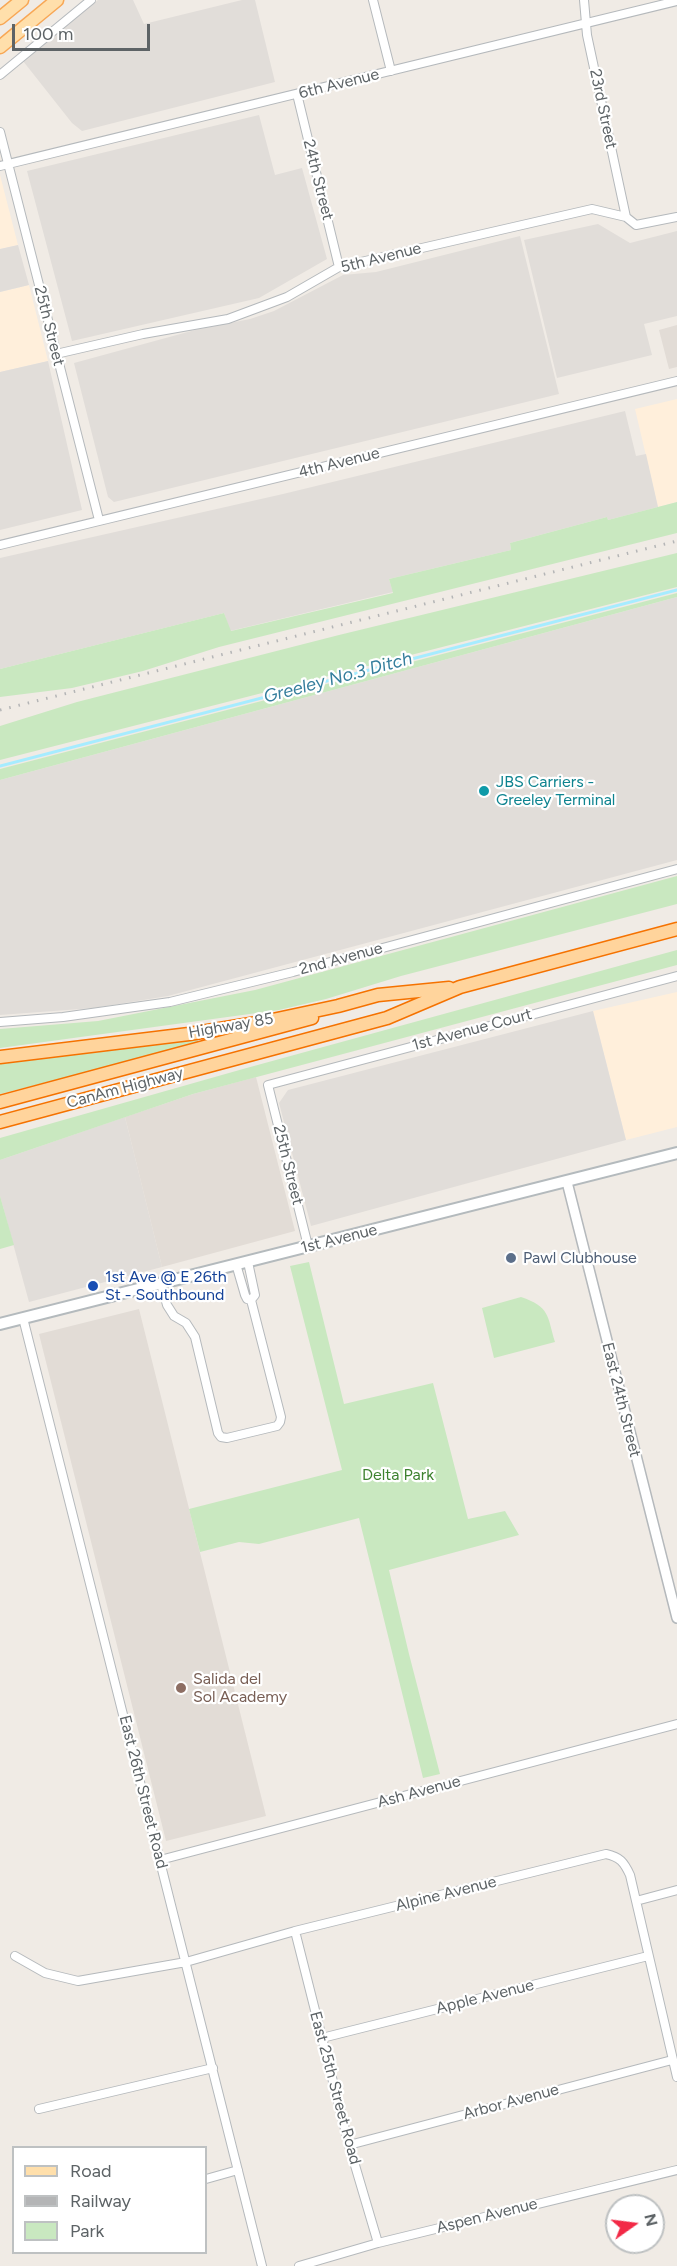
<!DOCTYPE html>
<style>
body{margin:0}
#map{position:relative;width:677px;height:2266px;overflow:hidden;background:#f0ebe5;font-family:Figtree,sans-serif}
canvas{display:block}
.legend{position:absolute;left:12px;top:2146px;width:195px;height:108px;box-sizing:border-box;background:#fff;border:2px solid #bec1c2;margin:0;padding:8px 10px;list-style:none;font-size:18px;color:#5d6366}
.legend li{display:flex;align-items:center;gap:12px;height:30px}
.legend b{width:30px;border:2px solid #bec1c2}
.north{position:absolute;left:605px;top:2194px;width:60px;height:60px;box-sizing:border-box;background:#fff;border:2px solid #bec1c2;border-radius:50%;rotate:76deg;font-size:16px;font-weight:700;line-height:24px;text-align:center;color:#5d6366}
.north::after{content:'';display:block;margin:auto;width:21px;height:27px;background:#f22946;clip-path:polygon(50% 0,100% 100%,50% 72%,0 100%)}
.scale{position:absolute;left:12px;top:24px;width:138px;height:27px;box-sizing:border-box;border:3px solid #5d6366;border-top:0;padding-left:8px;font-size:18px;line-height:21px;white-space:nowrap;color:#5d6366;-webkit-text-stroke:4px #fff;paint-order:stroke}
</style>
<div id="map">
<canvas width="677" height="2266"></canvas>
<ul class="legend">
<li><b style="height:8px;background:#ffdfab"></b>Road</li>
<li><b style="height:8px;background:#b4b5b6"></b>Railway</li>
<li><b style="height:16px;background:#c9e8c0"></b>Park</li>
</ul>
<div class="north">N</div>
<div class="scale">100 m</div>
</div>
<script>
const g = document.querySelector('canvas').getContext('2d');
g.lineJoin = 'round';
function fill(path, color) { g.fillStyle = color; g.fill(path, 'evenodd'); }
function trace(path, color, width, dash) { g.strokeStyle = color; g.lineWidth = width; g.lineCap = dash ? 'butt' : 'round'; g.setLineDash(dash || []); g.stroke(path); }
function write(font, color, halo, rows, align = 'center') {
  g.font = font + ' Figtree,sans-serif'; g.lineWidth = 4.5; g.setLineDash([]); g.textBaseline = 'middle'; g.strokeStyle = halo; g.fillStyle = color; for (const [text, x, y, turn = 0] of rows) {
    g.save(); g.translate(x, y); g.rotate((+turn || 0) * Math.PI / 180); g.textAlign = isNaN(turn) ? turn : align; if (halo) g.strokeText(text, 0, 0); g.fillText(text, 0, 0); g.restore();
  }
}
fill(new Path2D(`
 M0 175 18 245 0 249Z
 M29 285 48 361 0 372V292Z
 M677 399V502L658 507 635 409Z
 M677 992V1127L626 1140 593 1011Z`), '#ffefdb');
fill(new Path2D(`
 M98 0H133L144 24 242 0H255L275 82 82 131 72 123 23 61Z
 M259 115 275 175 302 168 327 259 259 298 72 341 27 171Z
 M598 224 630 243 677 231V316L644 324 652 355 557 378 524 240Z
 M520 236 559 394 114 502 108 497 74 363 195 330 250 319 274 311 343 275 376 272Z
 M18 245 29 285 0 292V249Z
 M48 361 82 510 0 530V372Z
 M625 411 636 456 646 454 658 507 608 520 607 517 510 543 511 550 389 579 393 592 230 631 224 613 0 669V558L283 494Z
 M677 597V860L168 996 94 1008 0 1015V780Z
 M593 1011 626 1140 311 1226 279 1103 288 1090Z
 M125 1117 162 1267 29 1302 0 1196V1160Z`), '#e1ddd9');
fill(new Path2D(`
 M677 325V367L669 369 659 330Z
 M256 1077 295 1231 162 1267 125 1117 193 1094Z
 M139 1309 266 1816 166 1841 39 1334Z`), '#e2dcd6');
fill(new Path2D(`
 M677 502V533L219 647 143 671 72 688 0 697V669L224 613 231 631 393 593 389 579 511 550 510 543 607 517 608 520Z
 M677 553V587L0 760V726L77 702 339 635Z
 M677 593V597L0 780V769Z
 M677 876V904L401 976 326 999 279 1010 0 1048V1029L98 1021 255 990Z
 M677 950V965L193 1094 0 1160V1138L243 1069Z
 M198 1040V1044L0 1094V1064Z
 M0 1196 14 1245 0 1249Z
 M309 1262 344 1404 433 1383 468 1519 505 1511 519 1535 389 1570 409 1654 440 1774 423 1778 359 1518 259 1544 239 1542 200 1552 189 1509 342 1470 290 1266Z
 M521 1297C550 1307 547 1315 555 1342L494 1358 482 1308Z`), '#c9e8c0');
trace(new Path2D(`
 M0 766 677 590`), '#a6ecff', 3);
const minor = new Path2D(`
 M373 0 391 71
 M584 0 587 35 626 217
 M0 75 91 0
 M297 94 339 267
 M0 132 99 520
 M0 166 677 1
 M56 354 143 334 228 319 287 297 339 267 592 209 626 217 636 225 677 217
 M0 545 677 381
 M0 1022 63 1017 170 1002 293 972 677 869
 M308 1246 268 1085 677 976
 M236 1264 245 1295 247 1299 251 1300 255 1295 248 1262
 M161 1284 167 1305 174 1316 186 1323 195 1337 218 1433 221 1437 227 1438 277 1426 280 1422 281 1417 251 1300
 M23 1318 262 2266
 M160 1860 677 1724
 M636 1901 677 1890
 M295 1931 349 2145 378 2243
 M15 1956 45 1973 78 1981 186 1962 295 1931 606 1854C620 1857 624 1862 630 1875L677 2077
 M322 2038 648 1956
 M39 2109 213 2068
 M349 2145 672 2060
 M206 2179 238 2170
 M299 2266 378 2243 677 2170`);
const tertiary = new Path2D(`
 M567 1182 677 1618`);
const secondary = new Path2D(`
 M0 1324 677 1153`);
const primary = new Path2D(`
 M0 18 22 0
 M0 47 57 0`);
const trunk = new Path2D(`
 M0 1057 189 1034 263 1022 338 1006 378 995 449 988
 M0 1102 312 1018
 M0 1122 387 1018 460 987 677 929`);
trace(minor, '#b5b9bc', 10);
trace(tertiary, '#b5b9bc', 12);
trace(secondary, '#b4babd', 14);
trace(primary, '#f8a755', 15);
trace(trunk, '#f57200', 15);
trace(minor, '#fff', 8);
trace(tertiary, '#fff', 9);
trace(secondary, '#fff', 10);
trace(primary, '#ffdfab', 12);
trace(trunk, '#ffd49c', 12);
trace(new Path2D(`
 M0 710 677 541`), '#b4b5b6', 3, [1.5, 8]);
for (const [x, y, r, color] of [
 [484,791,6,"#0f9aa8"],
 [511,1258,6,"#5c6f8a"],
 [93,1286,6,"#1a4fb4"],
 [181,1688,6,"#8d6e63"]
]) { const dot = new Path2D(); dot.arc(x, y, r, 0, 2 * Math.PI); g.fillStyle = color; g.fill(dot); trace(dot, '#fff', 2); }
write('16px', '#5d6366', '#fff', [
 ["6th Avenue",339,84,-14],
 ["23rd Street",603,109,78],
 ["24th Street",318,180,76],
 ["5th Avenue",381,258,-14],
 ["25th Street",49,326,76],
 ["4th Avenue",339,463,-14],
 ["2nd Avenue",341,959,-15],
 ["Highway 85",231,1026,-10],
 ["1st Avenue Court",472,1030,-15],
 ["CanAm Highway",125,1088,-15],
 ["25th Street",288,1165,76],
 ["1st Avenue",339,1239,-14],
 ["East 24th Street",621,1400,76],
 ["East 26th Street Road",143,1792,76],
 ["Ash Avenue",419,1792,-15],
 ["Alpine Avenue",446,1894,-14],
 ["Apple Avenue",485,1997,-14],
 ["East 25th Street Road",335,2088,75],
 ["Arbor Avenue",511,2102,-15],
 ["Aspen Avenue",487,2216,-14]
]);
write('16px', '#0d838f', '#fff', [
 ["JBS Carriers -",496,782],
 ["Greeley Terminal",496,800]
], 'left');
write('16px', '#4e5e75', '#fff', [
 ["Pawl Clubhouse",523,1258]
], 'left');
write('16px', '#164399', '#fff', [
 ["1st Ave @ E 26th",105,1277],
 ["St - Southbound",105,1295]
], 'left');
write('16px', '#3e8230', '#fff', [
 ["Delta Park",398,1475]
]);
write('16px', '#785e54', '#fff', [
 ["Salida del",193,1679],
 ["Sol Academy",193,1697]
], 'left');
write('italic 18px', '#357e9c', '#fff', [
 ["Greeley No.3 Ditch",338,678,-15]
]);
</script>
